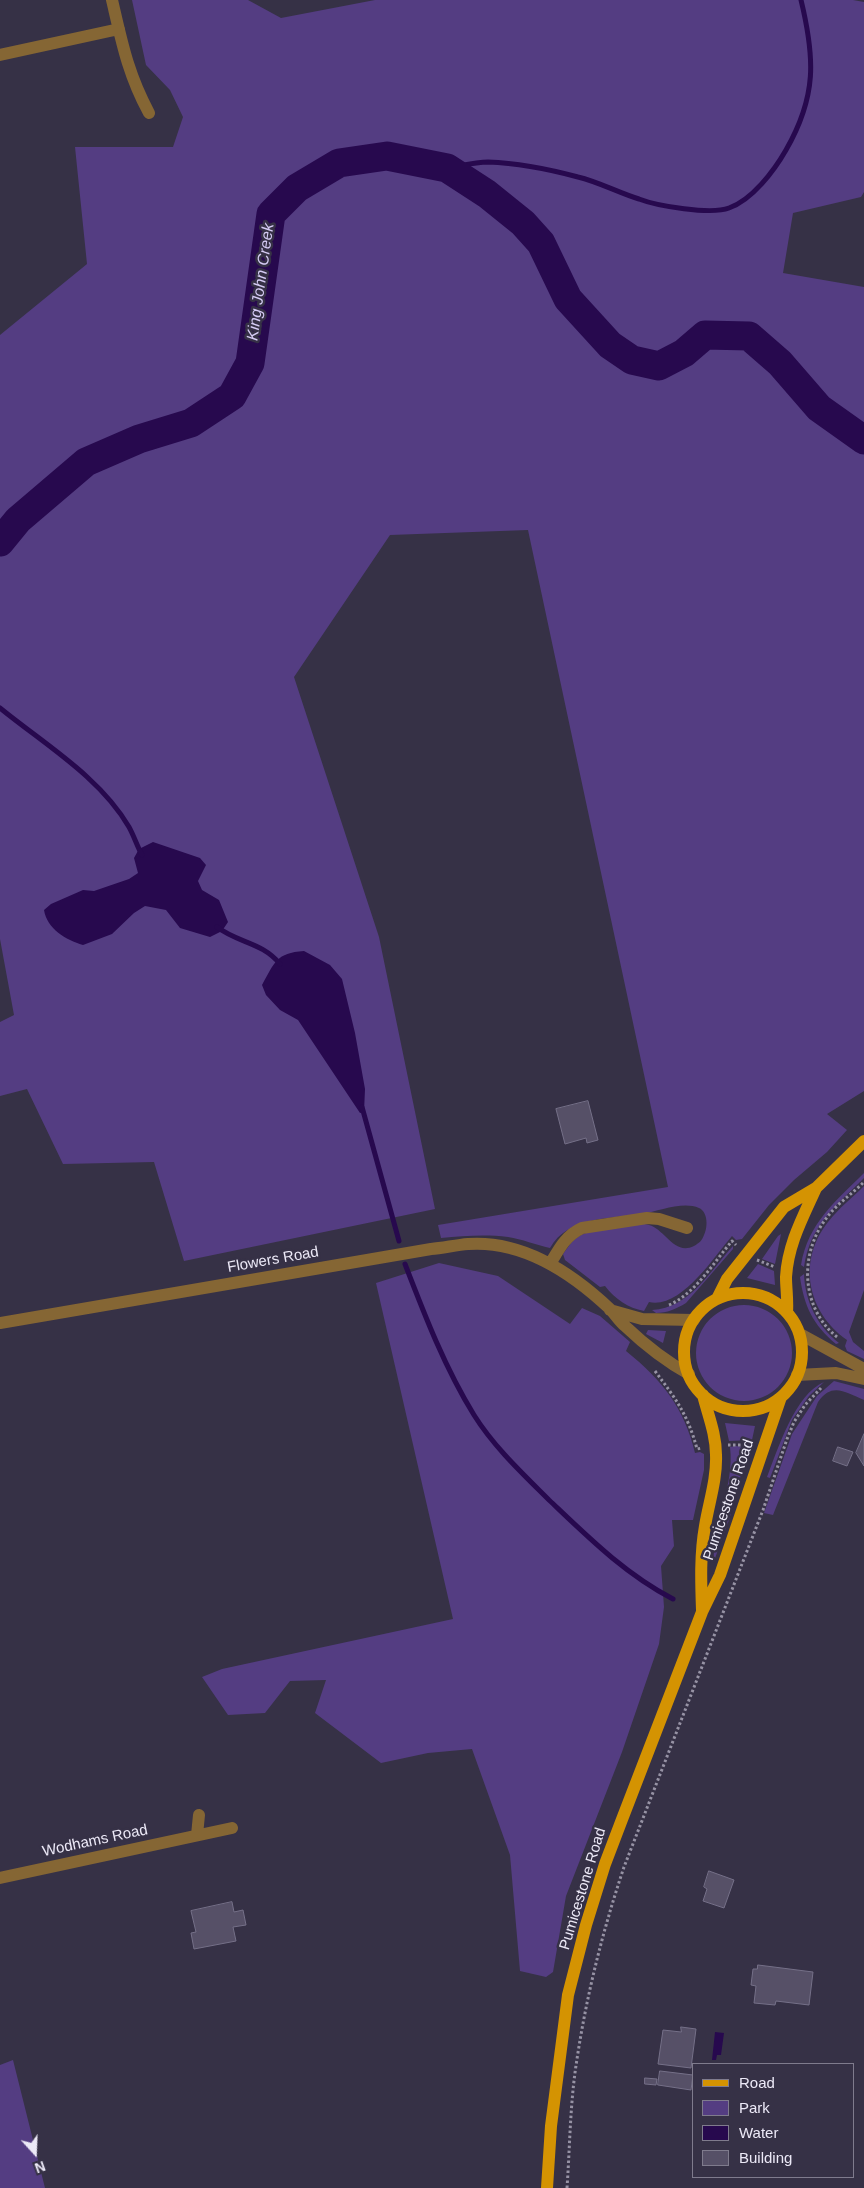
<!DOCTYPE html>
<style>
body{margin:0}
#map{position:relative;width:864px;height:2188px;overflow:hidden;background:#363146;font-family:Helvetica,sans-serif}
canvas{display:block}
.legend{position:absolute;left:692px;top:2063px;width:162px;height:115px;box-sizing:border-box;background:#363146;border:1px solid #7f7b8d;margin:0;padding:6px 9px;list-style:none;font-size:15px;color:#ece9f7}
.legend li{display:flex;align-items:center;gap:10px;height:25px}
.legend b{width:25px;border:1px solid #7f7b8d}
.north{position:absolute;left:10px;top:2128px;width:50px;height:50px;-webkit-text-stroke:4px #363146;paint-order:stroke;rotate:160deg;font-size:14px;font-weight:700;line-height:20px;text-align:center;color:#ece9f7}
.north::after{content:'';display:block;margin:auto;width:18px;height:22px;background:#ece9f7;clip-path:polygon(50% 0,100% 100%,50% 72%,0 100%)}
</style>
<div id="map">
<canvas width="864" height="2188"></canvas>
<ul class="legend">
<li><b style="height:6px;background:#d49302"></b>Road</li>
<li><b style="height:14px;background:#543d82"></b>Park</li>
<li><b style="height:14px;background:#27094e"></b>Water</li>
<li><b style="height:14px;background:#565067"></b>Building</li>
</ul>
<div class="north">N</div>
</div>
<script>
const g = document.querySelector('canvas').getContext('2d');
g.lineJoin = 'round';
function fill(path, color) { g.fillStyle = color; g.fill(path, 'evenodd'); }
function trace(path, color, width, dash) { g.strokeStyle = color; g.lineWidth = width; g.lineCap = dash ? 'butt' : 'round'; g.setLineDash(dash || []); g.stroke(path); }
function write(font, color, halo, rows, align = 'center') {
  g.font = font + ' Helvetica,sans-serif'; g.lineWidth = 5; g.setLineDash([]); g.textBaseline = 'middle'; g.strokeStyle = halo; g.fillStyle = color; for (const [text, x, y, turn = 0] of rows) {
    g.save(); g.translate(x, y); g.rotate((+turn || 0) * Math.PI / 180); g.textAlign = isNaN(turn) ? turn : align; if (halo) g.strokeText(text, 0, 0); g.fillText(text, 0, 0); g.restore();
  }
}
fill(new Path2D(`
 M132 0H248L281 18 375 0H853L864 2V192L861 197 793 213 783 273 864 287V1091L827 1114 847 1130 827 1152 794 1180 769 1205 742 1239 736 1240 732 1236C713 1258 681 1309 649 1302L644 1311C628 1308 615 1299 605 1286L600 1287 565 1260 563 1254C567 1249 570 1243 575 1239 589 1228 631 1220 649 1225 665 1229 674 1256 694 1246 699 1243 702 1241 704 1235 708 1227 708 1212 699 1208 683 1201 659 1211 642 1214 610 1219 568 1216 550 1248 536 1245 522 1239 508 1237 485 1234 464 1236 441 1238L438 1225 668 1187 528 530 390 535 294 677 379 937 435 1209 184 1261 154 1162 63 1164 27 1089 0 1096V1022L14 1015 0 939V335L87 264 75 147H173L183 117 170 90 146 65Z
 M864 1173V1178C836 1206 810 1225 804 1267L801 1265C808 1223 836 1201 864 1173Z
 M864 1186V1290L849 1332 853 1342 864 1351V1359L847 1351 845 1346 847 1340C807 1312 797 1261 828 1222 839 1208 852 1198 864 1186Z
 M781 1234 775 1264 762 1259 778 1236Z
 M733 1246V1249L686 1303C676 1309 667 1313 656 1313L652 1310C690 1308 710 1271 733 1246Z
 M439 1263 498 1276 570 1324 582 1308 600 1316 630 1342 626 1351C662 1380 684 1407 695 1453L700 1452 704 1454V1470L693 1520H672L674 1546 661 1566 664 1607 659 1644 622 1752 566 1896 553 1972 546 1977 520 1971 510 1855 472 1749 428 1753 381 1763 315 1713 326 1680 290 1681 265 1713 228 1715 202 1677 222 1669 453 1619 376 1283Z
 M758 1264 774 1271 775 1285 747 1278Z
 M804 1274C805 1301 817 1326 839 1343L836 1344C813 1325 804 1306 800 1277Z
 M696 1353a48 48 0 1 1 96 0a48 48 0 1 1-96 0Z
 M648 1330 666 1331 663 1343 646 1334Z
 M834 1381 864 1389V1400C845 1392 832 1382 818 1402L773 1515 764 1513 792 1434 817 1396Z
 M824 1382 809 1396 792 1420 770 1478 767 1477C778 1449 795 1394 824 1382Z
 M725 1423 755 1426 752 1440 729 1441Z
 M736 1446 748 1448 729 1520 714 1561C712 1522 735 1487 730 1447Z
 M13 2060 45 2188H0V2065Z`), '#543d82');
fill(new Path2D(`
 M153 842 200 858 206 865 198 881 202 890 219 900 228 922 222 931 210 937 180 928 166 910 145 906 134 913 112 934 83 945C66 940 47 929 44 910L51 904 83 890 94 891 129 879 138 873 134 858 139 849Z
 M304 951 330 965 342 979 355 1033 365 1089 364 1112 360 1113 298 1020 280 1010 266 995 262 985C275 962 276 953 304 951Z
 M715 2032 724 2033 721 2055H717L716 2060H712Z`), '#27094e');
trace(new Path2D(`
 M447 168C460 166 475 162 488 162 516 163 552 170 578 177 599 182 619 193 639 199 657 206 711 215 729 208 752 200 774 171 786 150 817 96 815 58 801 0
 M0 708C44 744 100 777 129 827 134 836 137 846 142 855
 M217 927C238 943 262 942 280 964
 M362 1107 399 1241
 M405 1264C425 1316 445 1368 474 1415 494 1447 523 1474 549 1500 588 1537 625 1574 673 1599`), '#27094e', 5);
trace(new Path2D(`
 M0 542 18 520 86 462 139 439 191 423 232 396 250 363 271 214 297 188 339 163 387 156 447 168 487 194 523 223 541 243 568 299 610 345 632 360 659 366 684 353 705 335 749 336 780 363 819 408 864 440`), '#27094e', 29);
const building = new Path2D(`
 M588 1101 598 1140 587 1143 586 1138 565 1144 556 1109Z
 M864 1434V1466L856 1453Z
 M838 1447 853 1452 847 1466 833 1461Z
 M709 1871 734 1880 724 1908 703 1901 707 1889 704 1887Z
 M232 1902 234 1912 243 1910 246 1925 233 1927 236 1941 194 1949 191 1933 196 1932 191 1911Z
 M758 1965 813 1972 809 2005 776 2001 775 2005 754 2003 756 1986 751 1985 753 1969H757Z
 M681 2027 696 2029 691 2068 658 2064 663 2030 681 2032Z
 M660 2071 693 2075 691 2090 658 2085Z
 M645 2078 657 2079 656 2085 645 2084Z`);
fill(building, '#565067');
trace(building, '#757088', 1);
trace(new Path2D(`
 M757 1260 775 1267
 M669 1305C695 1294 714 1262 732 1241L736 1245
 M837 1337C800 1307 799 1252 828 1216 837 1204 853 1193 864 1182
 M655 1371C676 1399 688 1415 697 1449L702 1448
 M728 1445H751
 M567 2188C570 2145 570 2102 577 2059 587 1993 603 1930 624 1867L763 1510 787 1439 794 1422 805 1405 821 1388`), '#9793a5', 3, [2.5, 2.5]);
trace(new Path2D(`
 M112 0C122 43 128 74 149 113
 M0 55 119 29
 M550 1264C559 1249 565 1236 582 1228L647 1218 659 1219 687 1228
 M610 1310 642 1319 694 1320
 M0 1323 431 1249C443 1248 456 1245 468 1244 523 1240 572 1273 610 1309 615 1314 619 1321 625 1326 645 1345 665 1361 689 1374
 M800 1334 864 1369
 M797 1375 836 1373 864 1379
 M197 1835 199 1815
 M0 1878 232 1828`), '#856634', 12);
trace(new Path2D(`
 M684 1352a59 59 0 1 1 118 0a59 59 0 1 1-118 0Z
 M717 1299 727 1279 784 1207 816 1188 864 1141
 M787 1312C788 1300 786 1288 786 1277 788 1244 803 1217 816 1188
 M702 1610C701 1582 700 1554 705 1526 709 1502 717 1479 716 1455 716 1434 708 1415 703 1395
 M547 2188 551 2126 568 1995 586 1925 605 1864 621 1822 702 1612 720 1575 781 1397`), '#d49302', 12);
write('15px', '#ece9f7', '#363146', [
 ["Flowers Road",273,1260,-10],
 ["Pumicestone Road",729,1500,-71],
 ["Wodhams Road",95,1841,-12],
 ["Pumicestone Road",583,1889,-73]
]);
write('italic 16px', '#d5cbf4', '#363146', [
 ["King John Creek",261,282,-82]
]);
</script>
